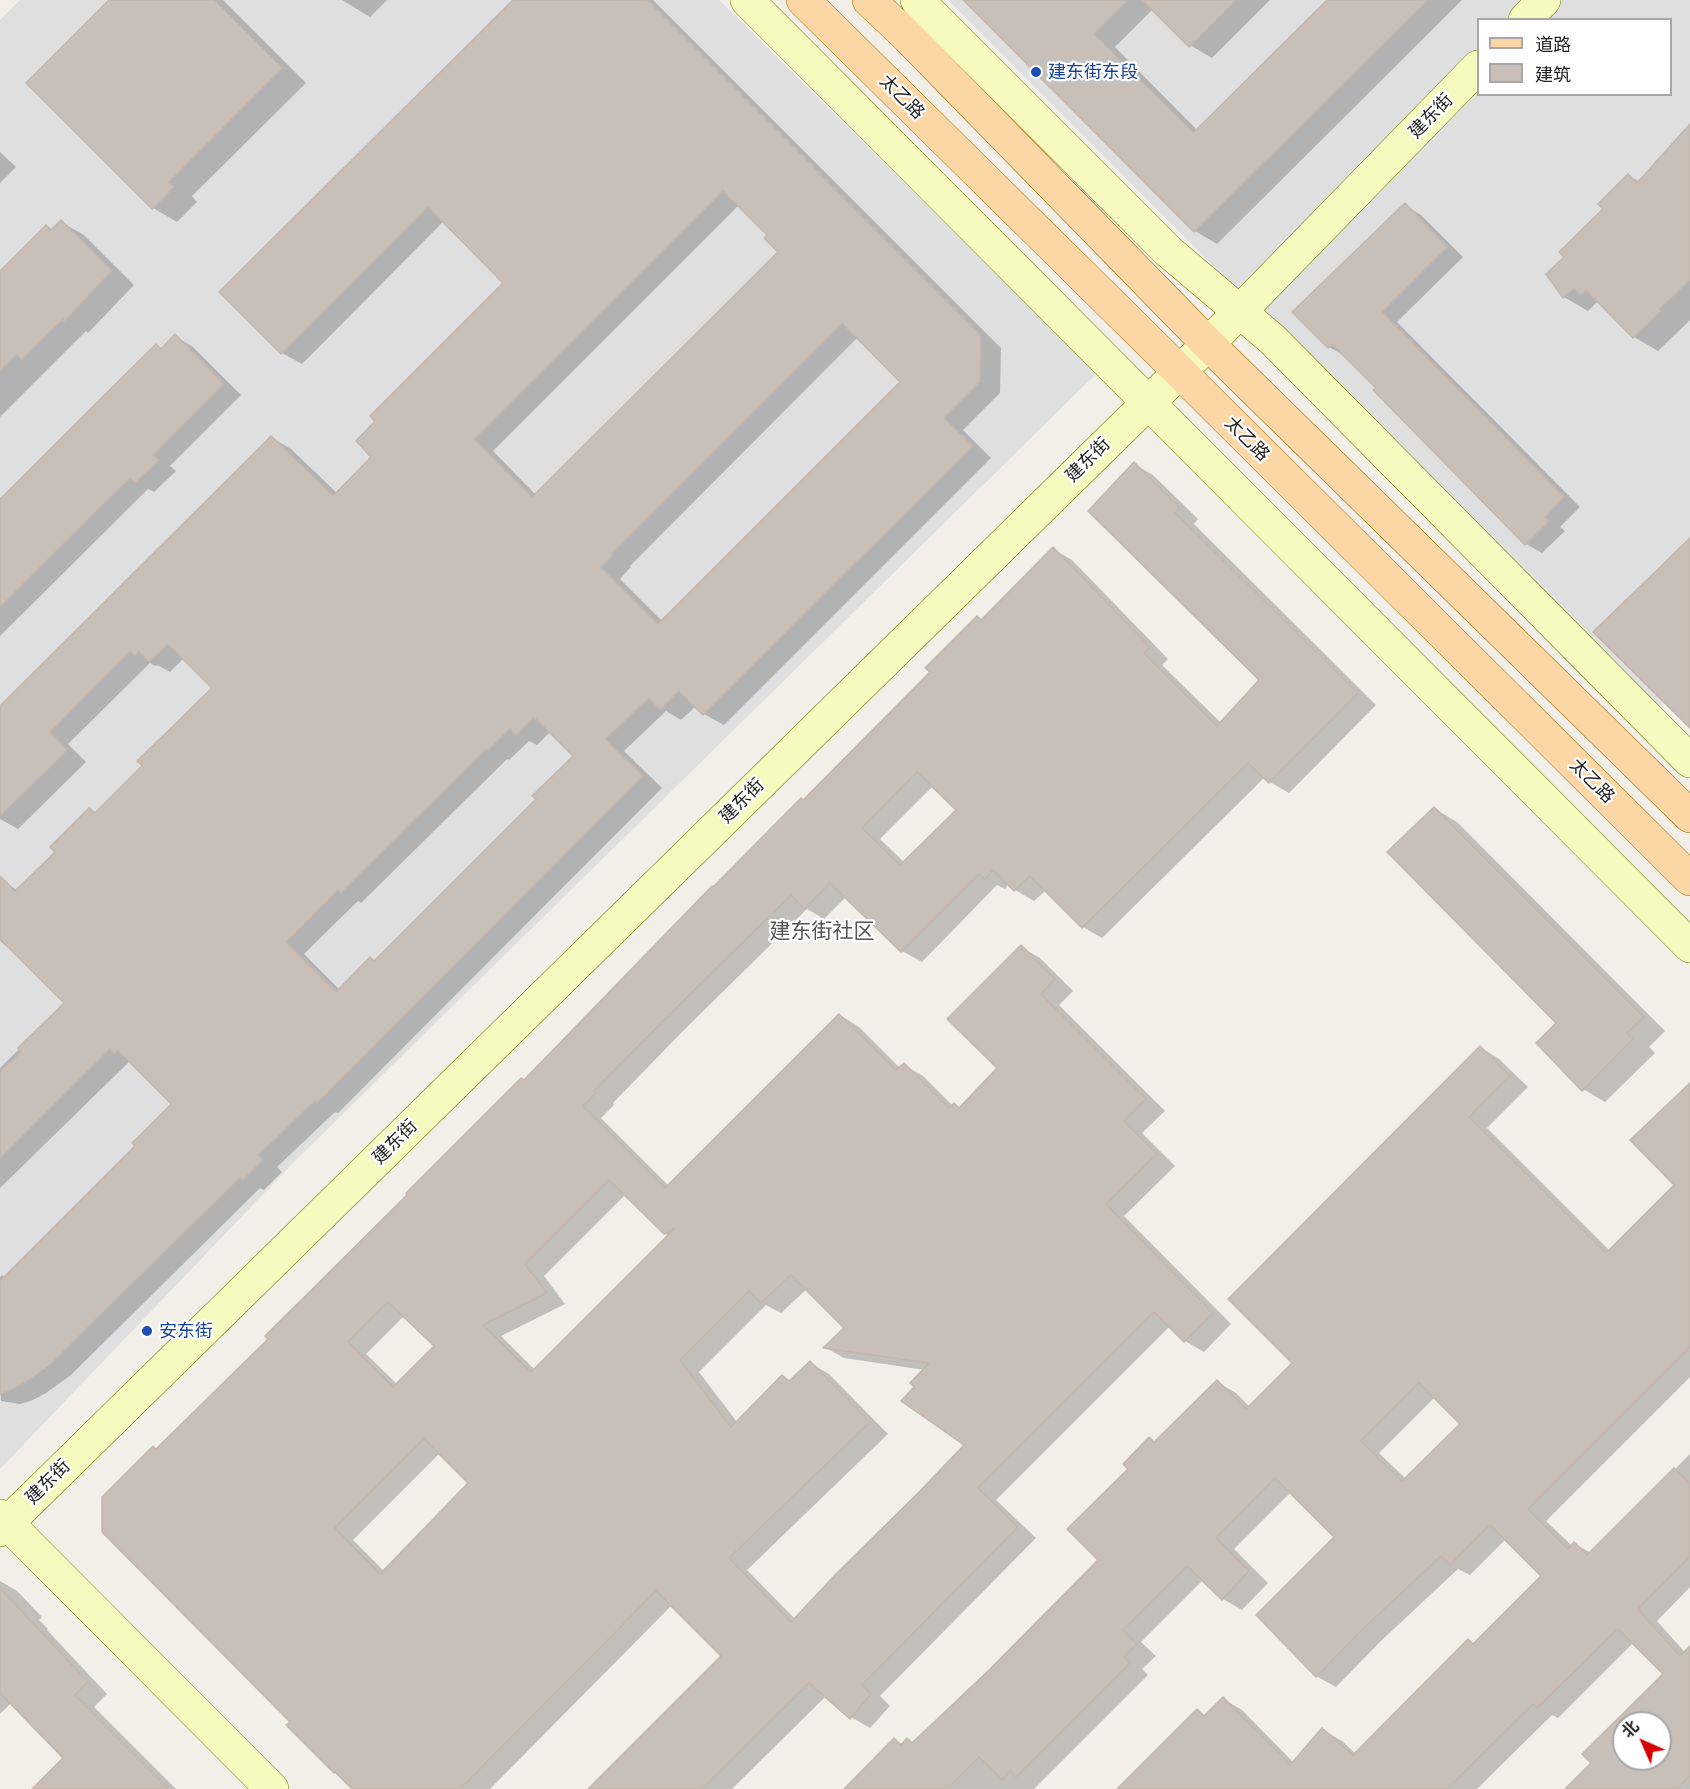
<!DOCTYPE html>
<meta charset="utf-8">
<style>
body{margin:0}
#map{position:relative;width:1690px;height:1789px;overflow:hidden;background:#f2efe9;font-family:"Public Sans","Noto Sans SC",sans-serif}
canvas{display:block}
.legend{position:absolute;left:1477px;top:18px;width:195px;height:78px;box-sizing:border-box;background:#fff;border:2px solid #a7a7a7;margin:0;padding:8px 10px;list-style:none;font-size:18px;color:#222}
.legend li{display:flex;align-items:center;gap:12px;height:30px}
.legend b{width:30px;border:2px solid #a7a7a7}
.north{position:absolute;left:1612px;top:1711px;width:60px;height:60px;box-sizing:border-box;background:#fff;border:2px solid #a7a7a7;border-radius:50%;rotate:315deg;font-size:16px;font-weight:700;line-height:24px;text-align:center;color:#222}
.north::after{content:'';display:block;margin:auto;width:21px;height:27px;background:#d40000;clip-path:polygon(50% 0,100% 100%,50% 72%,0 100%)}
</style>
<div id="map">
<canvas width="1690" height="1789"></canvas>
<ul class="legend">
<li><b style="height:8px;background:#fcd6a4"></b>道路</li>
<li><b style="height:16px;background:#c7bfb8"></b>建筑</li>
</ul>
<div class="north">北</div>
</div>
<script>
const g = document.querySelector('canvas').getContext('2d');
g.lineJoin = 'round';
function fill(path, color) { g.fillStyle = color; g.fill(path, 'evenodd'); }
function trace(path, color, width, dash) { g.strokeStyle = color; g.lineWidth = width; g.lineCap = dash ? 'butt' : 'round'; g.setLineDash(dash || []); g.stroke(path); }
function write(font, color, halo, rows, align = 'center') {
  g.font = font + ' "Public Sans","Noto Sans SC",sans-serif'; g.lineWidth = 4.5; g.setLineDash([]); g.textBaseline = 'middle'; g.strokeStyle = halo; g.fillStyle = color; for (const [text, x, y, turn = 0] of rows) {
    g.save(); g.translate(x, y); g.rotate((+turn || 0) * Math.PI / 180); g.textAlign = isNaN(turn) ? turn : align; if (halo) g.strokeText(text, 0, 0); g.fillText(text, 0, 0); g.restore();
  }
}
fill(new Path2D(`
 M20 0H719L1097 373 294 1162 1 1468 0 1467V20Z
 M948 0H1690V676L1657 710ZM1478 20H1670V94H1478Z`), '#e0dfdf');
fill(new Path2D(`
 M111 0H223L306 83 192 196 197 202 177 222 153 208Z
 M342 0H387L370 17Z
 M514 0H653L1001 348 1000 393 963 430 991 458 724 725 704 714 696 706 681 720 666 711 624 751 662 788 338 1113 335 1112 277 1167 282 1172 264 1190 260 1188 71 1375 46 1393 31 1401 20 1404 1 1401 0 1277 2 1275 5 1278 137 1146 173 1104 130 1061 0 1188V1068L66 1003 15 953 0 941V890L6 884 18 890 57 852 90 809 97 813 142 768 214 688 184 658 170 672 157 665 155 666 150 663 68 744 86 762 18 829 0 819V708L272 438 291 449 337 493 374 457 505 283 444 221 302 364 282 353ZM739 205 769 235 780 252 536 495 493 451ZM858 337 903 382 663 622 620 579 631 567 630 566ZM550 732 575 756 538 799 375 962 340 990 304 954 358 901 361 903 507 759 509 760 529 741 537 745Z
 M965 0H1270L1212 58 1190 45 1153 9 1115 47 1198 131 1329 0H1462L1217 244 1195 231Z
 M1690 127V320L1658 351 1634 337 1605 307 1597 302 1588 311 1564 297 1548 274 1566 257 1605 209 1629 176 1640 182Z
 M0 152 16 167 0 183Z
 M1405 205 1421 215 1463 257 1397 322 1580 507 1560 527 1565 531 1542 553 1526 544 1378 388 1345 356 1329 347Z
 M61 222 84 235 134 285 88 333 86 331 0 417V273L47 227 53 230Z
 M175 336 193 347 241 395 170 466 176 471 154 492 148 489 0 636V502L157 346 162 349Z
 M1134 464 1153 475 1198 519 1194 524 1376 705 1289 793 1270 782 1265 777 1102 938 1083 927 1046 890 1034 901 1015 890 1009 884 1005 889 997 885 922 962 902 951 847 896 824 919 807 909 684 1030 613 1103 614 1105 601 1118 669 1186 840 1015 859 1027 900 1068 904 1065 923 1076 953 1106 960 1109 999 1068 1021 947 1040 958 1073 991 1059 1005 1165 1111 1142 1133 1175 1166 1124 1216 1231 1324 1204 1352 1185 1341 1170 1326 996 1500 1036 1538 880 1696 890 1706 870 1728 851 1717 826 1696 732 1789H590L723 1656 672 1605 490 1789H354L292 1722 157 1450 932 672 977 618 983 621 1053 549 1072 560 1168 659 1162 665 1221 723 1262 680ZM933 786 958 810 905 863 880 839ZM626 1194 664 1233 669 1236 535 1370 501 1336 565 1304 544 1276ZM807 1289 846 1328 826 1348 844 1358 925 1370 917 1387 966 1444 795 1619 747 1570 888 1434 829 1374 810 1363 790 1382 782 1377 737 1422 699 1372 766 1305 781 1313ZM404 1316 436 1346 397 1384 366 1354ZM440 1453 470 1483 384 1571 353 1540Z
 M1435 809 1457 822 1665 1031 1649 1047 1655 1053 1605 1102 1583 1089 1559 1023Z
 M1480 1047 1499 1059 1528 1087 1487 1128 1610 1251 1676 1185 1690 1085V1377L1546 1521 1572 1546 1575 1544 1591 1553 1690 1454V1587L1657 1621 1690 1658V1789H1567L1593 1763 1584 1754 1665 1674 1634 1642 1558 1718 1552 1715 1477 1789H1119L1198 1711 1206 1716 1223 1699 1242 1710 1294 1763 1323 1730 1342 1741 1356 1754 1468 1641 1474 1645 1543 1576 1506 1539 1470 1575 1458 1569 1382 1640 1336 1687 1316 1676 1336 1537 1291 1492 1234 1549 1268 1583 1242 1610 1223 1599 1203 1580 1141 1642 1156 1656 1142 1669 1148 1675 1034 1789H846L894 1740 903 1745 908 1740 913 1743 990 1671 1100 1560 1130 1469 1149 1439 1156 1443 1217 1382 1236 1393 1250 1407 1294 1363ZM1435 1397 1463 1424 1406 1479 1379 1453ZM1624 1723H1660V1759H1624Z
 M0 1581 17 1591 42 1617 39 1620 48 1629 47 1630 107 1694 94 1707 176 1789H34L65 1758 12 1702 0 1714Z`), '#0003');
const building = new Path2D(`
 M109 0H214L282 68 169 182 174 187 152 209 26 83Z
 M513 0H647L981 335 980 382 944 418 973 446 703 715 679 691 660 710 649 698 605 739 643 776 317 1103 315 1101 258 1155 263 1160 243 1180 240 1177 51 1364 26 1382 0 1395V1281L135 1146 132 1143 171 1104 118 1050 114 1054 110 1049 0 1158V1072L21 1052 18 1048 64 1003 0 939V876L15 891 55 852 50 847 89 808 95 813 141 767 142 765 137 761 212 688 168 644 149 662 139 651 135 656 130 651 50 732 67 750 0 816V706L271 436 333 496 371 457 356 441 375 421 370 416 503 283 428 207 281 354 219 292ZM723 191 767 235 764 238 778 252 532 497 474 439ZM842 323 900 382 658 624 601 567 613 555 611 554ZM534 717 573 756 532 796 536 799 374 961 370 957 336 992 286 942 338 890 341 893 486 749 488 750 510 729 516 735Z
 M963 0H1128L1094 34 1193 133 1327 0H1428L1194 232Z
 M1142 0H1236L1189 47Z
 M1690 124V280L1659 309 1661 311 1633 338 1586 290 1580 295 1574 288 1563 298 1546 274 1564 257 1559 252 1603 209 1598 204 1628 174 1637 183Z
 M1405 203 1447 247 1382 312 1564 497 1545 517 1549 521 1525 545 1373 390 1376 388 1332 344 1328 348 1292 312Z
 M61 220 112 271 64 321 63 319 22 359 17 354 0 371V271L46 225 51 230Z
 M175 334 224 384 153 455 159 460 135 483 130 478 0 607V499L156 344 161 349Z
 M1134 462 1180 508 1175 513 1358 693 1269 783 1248 763 1082 928 1030 876 1014 891 993 870 985 879 979 874 901 952 830 883 804 909 791 895 665 1019 594 1091 596 1093 583 1106 665 1188 839 1014 896 1070 904 1063 949 1108 954 1103 959 1108 997 1068 947 1019 1021 945 1055 979 1041 994 1146 1099 1124 1121 1157 1154 1106 1204 1213 1313 1184 1342 1154 1312 978 1488 1018 1527 862 1685 871 1694 850 1719 809 1683 702 1789H588L721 1656 656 1591 460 1789H352L335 1772 334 1773 286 1725 290 1722 102 1532V1497L153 1446 156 1449 268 1339 265 1336 407 1195 406 1193 521 1078 524 1080 712 886 713 887 801 798 803 800 930 672 925 668 977 616 981 620 1053 547 1150 647 1144 653 1217 726 1259 680 1088 511ZM917 772 956 810 900 865 862 828ZM609 1180 664 1234 675 1228 531 1372 483 1325 547 1293 525 1264ZM791 1275 844 1328 823 1348 929 1363 910 1383 914 1387 901 1401 964 1445 921 1490 836 1574 791 1622 729 1558 870 1422 810 1361 789 1381 782 1375 731 1427 680 1360 749 1291 761 1303ZM388 1302 434 1346 393 1387 348 1342ZM424 1439 468 1483 380 1574 335 1528Z
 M1690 538V728L1593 632Z
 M1434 807 1644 1017 1627 1033 1633 1039 1582 1091 1536 1043 1556 1023 1387 852Z
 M1480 1046 1510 1076 1469 1117 1606 1253 1674 1185 1630 1140 1690 1083V1347L1528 1509 1568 1549 1574 1542 1587 1555 1674 1468 1690 1483V1557L1638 1609 1680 1656 1690 1646V1776L1677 1789H1565L1591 1763 1582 1754 1663 1674 1618 1629 1537 1708 1533 1704 1447 1789H1117L1197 1709 1204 1716 1223 1697 1290 1765 1322 1728 1353 1755 1468 1639 1473 1644 1541 1576 1490 1525 1450 1565 1441 1556 1363 1629 1316 1677 1256 1615 1334 1537 1275 1478 1216 1538 1249 1571 1222 1600 1187 1566 1123 1630 1137 1644 1124 1657 1130 1663 1016 1777 1010 1771 1002 1780 979 1757 947 1789H844L894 1738 901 1745 907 1738 912 1743 989 1670 1098 1560 1067 1529 1128 1469 1123 1464 1149 1437 1154 1442 1217 1380 1246 1409 1292 1363 1228 1299ZM1419 1383 1460 1424 1402 1481 1361 1441ZM1624 1723H1660V1759H1624Z
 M0 1588 88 1682 75 1695 169 1789H32L63 1758 0 1693Z`);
fill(building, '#c7bfb8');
trace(building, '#c4b6ab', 1.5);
const secondary = new Path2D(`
 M747 0 1690 946
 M917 0 1168 251 1272 339 1690 761
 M1525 20 1544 0
 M0 1516 272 1789
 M0 1530 1208 344 1478 67`);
const primary = new Path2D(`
 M803 0 1179 371 1690 879
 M869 0 908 37 1208 344 1690 816`);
trace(secondary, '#707d05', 34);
trace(primary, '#a06b00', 34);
trace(secondary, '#f7fabf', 33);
trace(primary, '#fcd6a4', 33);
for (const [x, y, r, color] of [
 [1036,72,6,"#1a4fb4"],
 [147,1331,6,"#1a4fb4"]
]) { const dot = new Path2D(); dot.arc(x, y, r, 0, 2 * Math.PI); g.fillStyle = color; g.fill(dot); trace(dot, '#fff', 2); }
write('18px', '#164399', '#fff', [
 ["建东街东段",1048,72],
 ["安东街",159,1331]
], 'left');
write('18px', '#222', '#fff', [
 ["太乙路",902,97,45],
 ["建东街",1431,116,-46],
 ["太乙路",1247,439,45],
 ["建东街",1088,460,-45],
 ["太乙路",1592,781,45],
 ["建东街",742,801,-45],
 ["建东街",395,1142,-45],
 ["建东街",48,1482,-45]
]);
write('21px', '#555', '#fff', [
 ["建东街社区",822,932]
]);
</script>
